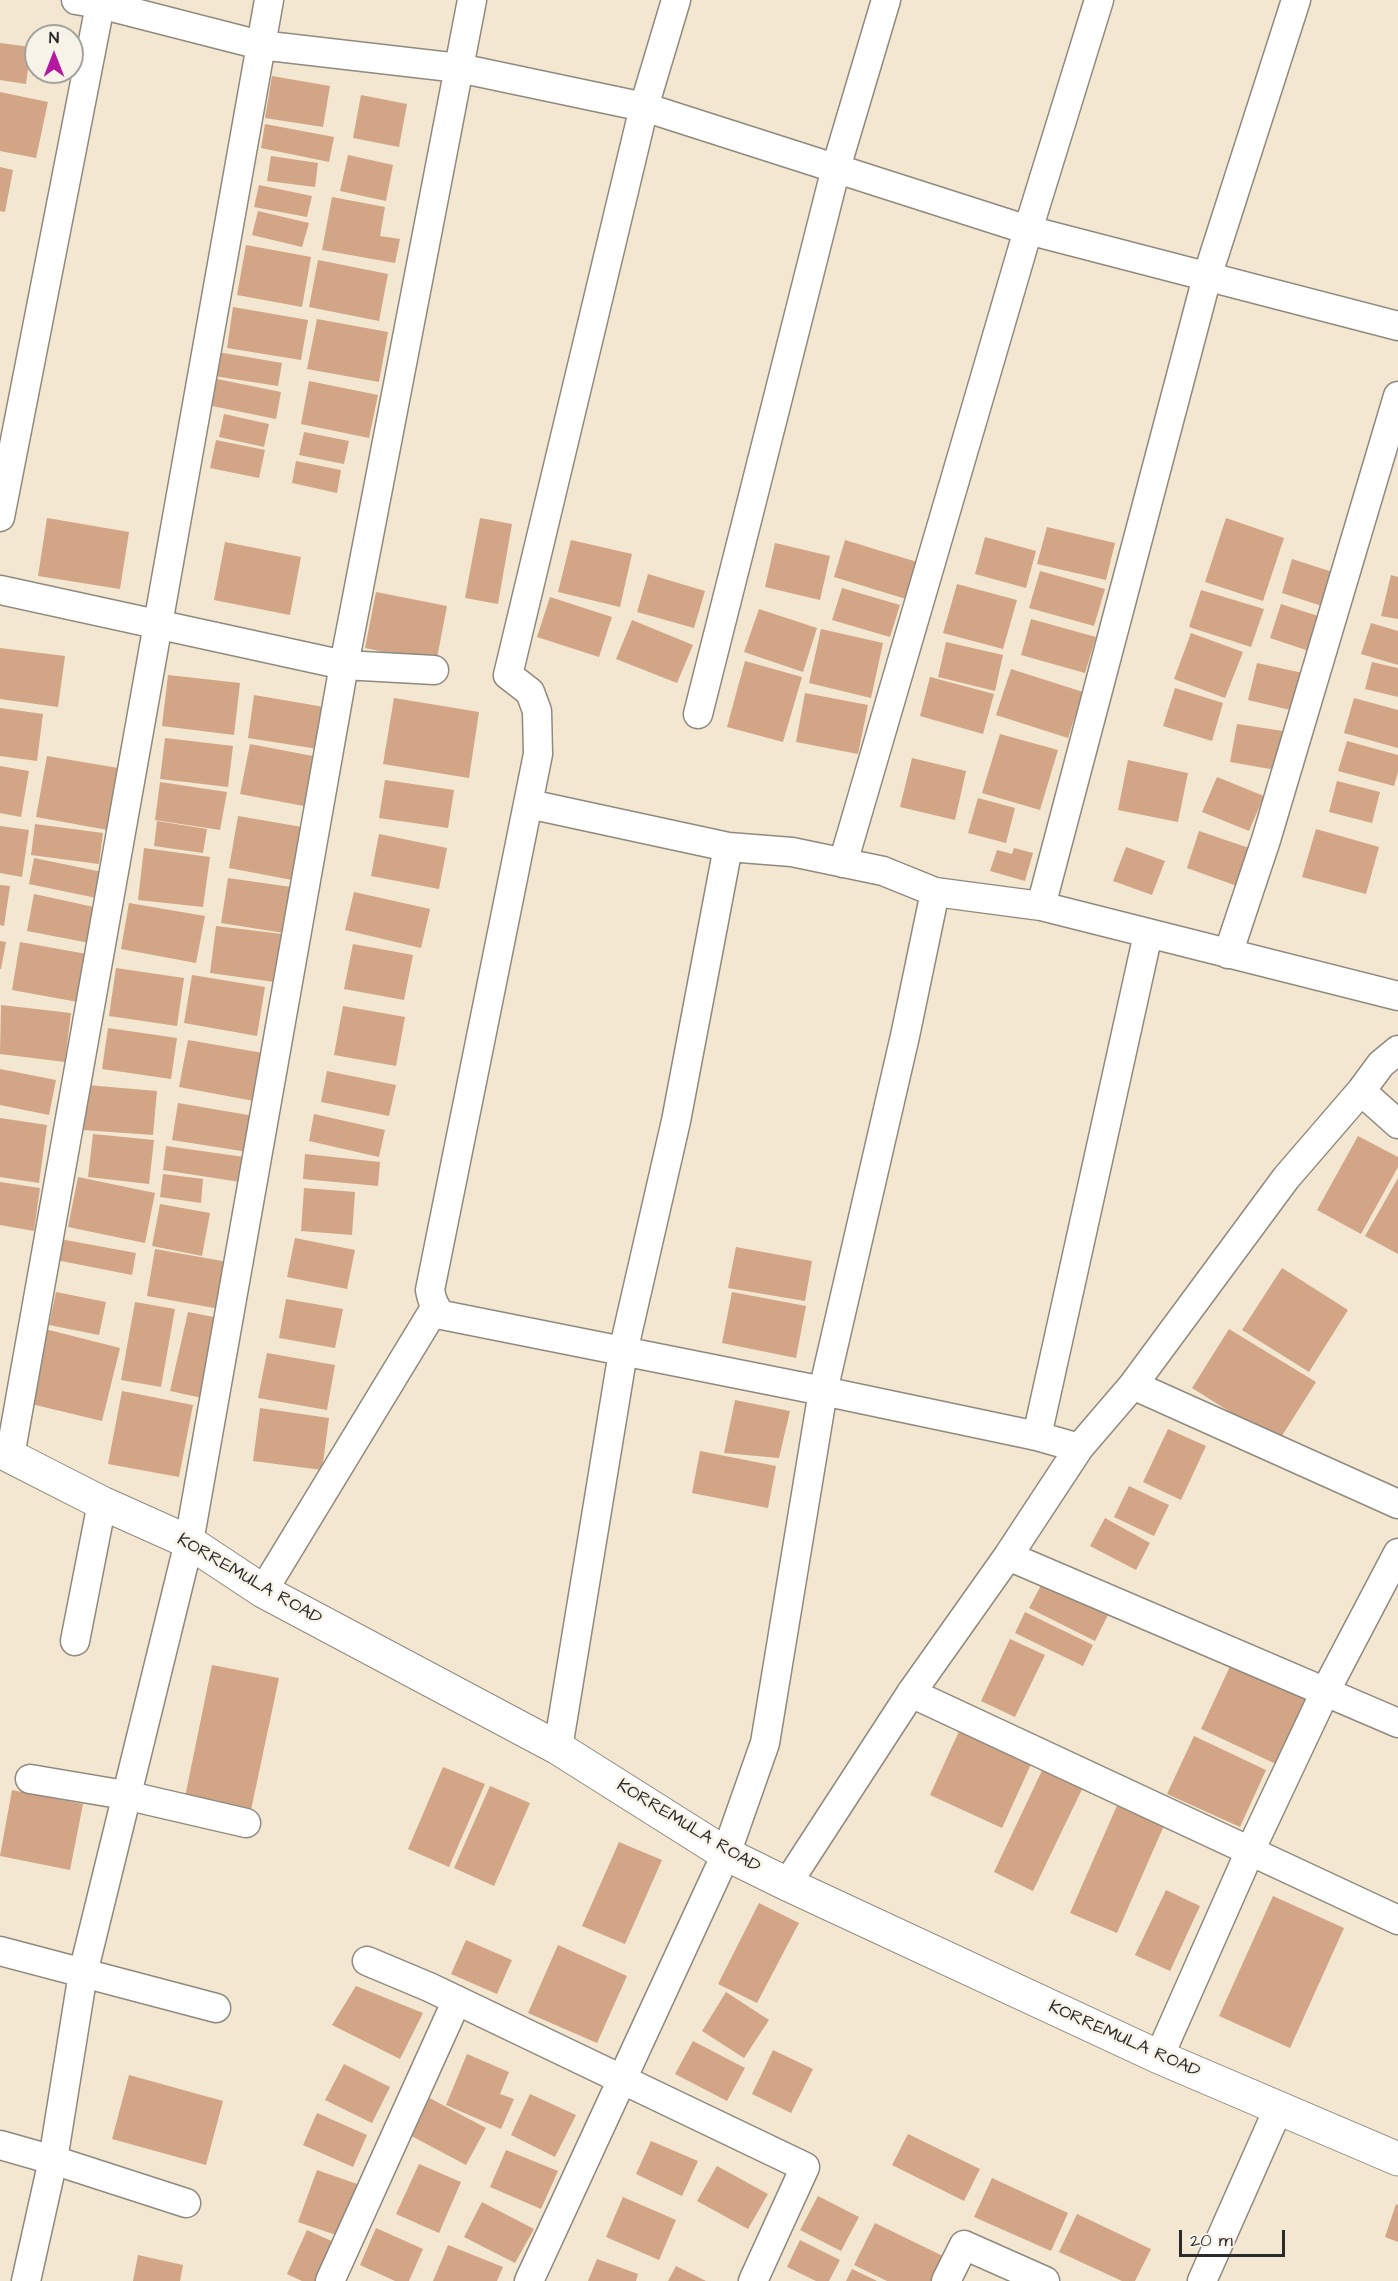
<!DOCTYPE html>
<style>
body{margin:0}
#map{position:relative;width:1398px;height:2281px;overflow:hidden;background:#f3e7d1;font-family:"Architects Daughter",sans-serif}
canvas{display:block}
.north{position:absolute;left:24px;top:24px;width:60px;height:60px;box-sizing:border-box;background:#f7f3e8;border:2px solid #a5a39c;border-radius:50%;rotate:0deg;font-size:16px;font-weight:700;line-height:24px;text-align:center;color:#2b2b2b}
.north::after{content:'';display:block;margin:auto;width:21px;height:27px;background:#b5179e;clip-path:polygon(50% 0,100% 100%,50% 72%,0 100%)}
.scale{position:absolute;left:1179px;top:2230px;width:106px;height:27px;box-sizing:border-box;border:3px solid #2b2b2b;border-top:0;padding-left:8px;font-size:18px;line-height:21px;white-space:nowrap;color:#2b2b2b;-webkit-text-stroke:4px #f7f3e8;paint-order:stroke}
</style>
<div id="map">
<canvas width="1398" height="2281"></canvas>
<div class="north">N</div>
<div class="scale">20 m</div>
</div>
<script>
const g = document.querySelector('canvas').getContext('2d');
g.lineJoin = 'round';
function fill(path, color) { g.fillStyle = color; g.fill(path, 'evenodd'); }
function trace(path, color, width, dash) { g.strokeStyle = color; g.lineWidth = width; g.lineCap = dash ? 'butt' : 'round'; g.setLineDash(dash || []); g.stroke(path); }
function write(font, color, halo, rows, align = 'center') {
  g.font = font + ' "Architects Daughter",sans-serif'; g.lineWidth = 5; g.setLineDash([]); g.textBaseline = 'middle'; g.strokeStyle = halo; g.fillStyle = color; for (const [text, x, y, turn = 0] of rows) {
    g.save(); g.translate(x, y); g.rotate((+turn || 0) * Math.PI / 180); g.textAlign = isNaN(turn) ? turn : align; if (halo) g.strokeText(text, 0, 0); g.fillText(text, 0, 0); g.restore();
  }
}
fill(new Path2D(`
 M0 43 31 47 26 84 0 80Z
 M272 76 330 86 323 127 265 118Z
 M0 92 48 102 36 158 0 151Z
 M361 95 407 104 399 147 353 138Z
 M265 124 334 137 329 162 261 148Z
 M348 155 393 165 386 201 340 191Z
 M271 156 318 163 315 187 267 181Z
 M0 167 13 170 5 212 0 211Z
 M259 185 312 196 307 217 254 207Z
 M332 197 385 207 380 236 400 239 395 263 322 250Z
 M258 211 309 223 302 247 252 235Z
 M246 245 311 257 302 307 237 295Z
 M318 260 388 274 379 321 309 307Z
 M233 307 308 320 301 360 227 348Z
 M317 319 388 332 379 382 307 369Z
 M218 352 282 363 278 386 214 376Z
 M217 379 281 392 276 419 212 406Z
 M309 381 378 395 369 438 301 424Z
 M224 414 269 424 264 447 219 437Z
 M304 432 349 441 344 464 299 455Z
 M216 440 265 450 259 478 210 468Z
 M296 461 341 470 337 493 292 483Z
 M47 518 129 532 120 589 38 576Z
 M480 518 512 524 498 604 465 598Z
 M1226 518 1284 538 1263 601 1205 582Z
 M1047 527 1115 543 1106 580 1037 564Z
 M985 537 1036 551 1026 588 975 574Z
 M571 540 632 554 620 607 558 592Z
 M845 540 917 562 906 599 834 577Z
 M225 542 301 557 290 615 214 600Z
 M775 543 830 556 820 600 765 587Z
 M1292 559 1342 575 1331 609 1282 593Z
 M1040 571 1105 589 1094 626 1029 608Z
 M648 574 705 591 694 628 637 612Z
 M1391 575 1398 577V619L1381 616Z
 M957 584 1017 600 1003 649 943 633Z
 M842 588 900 605 890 637 832 620Z
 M1201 590 1264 609 1251 647 1189 627Z
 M376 592 447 606 436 663 365 648Z
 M550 597 612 617 599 657 537 637Z
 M1281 604 1324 618 1312 652 1270 638Z
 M759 609 817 628 803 672 744 652Z
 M1031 619 1096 637 1085 673 1021 655Z
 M632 620 693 645 677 683 616 659Z
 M1371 623 1398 631V665L1361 654Z
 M821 629 883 643 871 698 809 683Z
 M1191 633 1243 652 1225 698 1174 679Z
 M946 642 1003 655 995 691 938 677Z
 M0 648 65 656 58 707 0 699Z
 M745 661 802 677 783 742 727 727Z
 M1372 662 1398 668V697L1365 689Z
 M1257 663 1312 675 1303 713 1248 700Z
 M1011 669 1083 692 1068 738 996 715Z
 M168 675 240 683 234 735 162 726Z
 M930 677 994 694 983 734 920 716Z
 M1175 688 1223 703 1212 741 1163 726Z
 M805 693 868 705 858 754 796 742Z
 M254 695 324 707 318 749 248 738Z
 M394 698 479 712 469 778 383 764Z
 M1354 698 1398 710V748L1344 733Z
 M0 708 43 714 37 761 0 756Z
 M1237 724 1283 731 1276 770 1230 762Z
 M1000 734 1058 750 1040 810 982 793Z
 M165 738 233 746 228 787 160 779Z
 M1347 741 1398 755V772L1394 786 1338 771Z
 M250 744 318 757 309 807 240 794Z
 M47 756 124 769 113 831 36 817Z
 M912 758 966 771 955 820 900 807Z
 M1128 760 1188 773 1178 822 1118 810Z
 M0 766 29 771 21 817 0 813Z
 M1217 777 1264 796 1249 831 1202 812Z
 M385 780 454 790 448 828 379 818Z
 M1337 781 1380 792 1372 823 1329 812Z
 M160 782 227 792 220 830 155 820Z
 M978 798 1015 808 1006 843 968 833Z
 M238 816 302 827 292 880 229 868Z
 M157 821 207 829 203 853 154 846Z
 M35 824 103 833 99 864 31 855Z
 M0 826 29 830 22 877 0 873Z
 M1316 829 1379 847 1366 894 1302 877Z
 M1199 831 1249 848 1237 886 1187 868Z
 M379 834 447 848 439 889 371 876Z
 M1126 847 1165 861 1152 895 1113 881Z
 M144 848 210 857 203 907 138 900Z
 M1014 848 1033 853 1025 881 990 871 997 850 1012 854Z
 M34 858 112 874 106 900 29 884Z
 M228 878 291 887 284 933 221 923Z
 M0 885 10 886 4 926 0 925Z
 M354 892 430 909 421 948 345 930Z
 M34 894 103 909 95 944 27 931Z
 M129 903 205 916 196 963 121 949Z
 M216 926 282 934 275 982 210 973Z
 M0 941 6 942 1 969H0Z
 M20 942 92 955 83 1003 12 990Z
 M353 944 413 955 404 1000 344 989Z
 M116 968 184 978 177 1026 109 1016Z
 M192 975 265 987 257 1036 184 1023Z
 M1 1005 71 1013 65 1062 0 1054Z
 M343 1006 405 1017 396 1066 334 1055Z
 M108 1028 177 1038 171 1079 102 1069Z
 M188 1040 263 1053 254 1101 179 1087Z
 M0 1069 56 1080 49 1115 0 1105Z
 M327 1071 396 1085 389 1116 321 1102Z
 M87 1085 157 1091 153 1135 83 1130Z
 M178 1103 254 1116 248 1152 172 1140Z
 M314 1114 385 1130 379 1157 309 1141Z
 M0 1118 47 1125 39 1183 0 1177Z
 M93 1134 154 1140 149 1184 88 1177Z
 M1358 1136 1398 1157V1167L1361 1234 1317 1210Z
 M166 1146 244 1157 240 1182 163 1170Z
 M305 1154 380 1162 378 1186 303 1179Z
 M163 1174 203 1179 201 1203 160 1197Z
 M78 1177 155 1193 145 1243 68 1227Z
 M1398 1178V1254L1365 1236Z
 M0 1182 40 1188 34 1231 0 1225Z
 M304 1188 355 1192 352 1235 301 1231Z
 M160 1204 210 1213 202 1256 152 1246Z
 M295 1238 355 1250 347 1289 287 1277Z
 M60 1239 136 1253 132 1275 56 1260Z
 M736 1247 812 1261 805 1301 728 1288Z
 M155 1249 228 1262 220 1309 147 1296Z
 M1282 1268 1348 1310 1309 1372 1242 1330Z
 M56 1292 106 1302 99 1335 49 1325Z
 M732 1292 806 1306 796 1358 722 1343Z
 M286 1299 343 1309 335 1348 279 1338Z
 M135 1302 175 1309 161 1387 121 1380Z
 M188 1312 219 1318 202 1398 170 1391Z
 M45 1329 120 1348 102 1421 27 1403Z
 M1229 1329 1316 1382 1278 1442 1192 1388Z
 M267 1353 335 1365 327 1410 258 1398Z
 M122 1391 193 1405 179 1477 108 1464Z
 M735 1400 790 1411 779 1458 724 1453Z
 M260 1408 329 1418 322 1470 253 1461Z
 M1168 1429 1206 1446 1181 1500 1143 1482Z
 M700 1451 776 1466 768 1508 692 1493Z
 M1129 1486 1169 1505 1154 1536 1114 1517Z
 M1105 1518 1150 1543 1136 1570 1090 1546Z
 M1046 1576 1111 1609 1095 1641 1029 1608Z
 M1025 1612 1093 1645 1083 1666 1015 1633Z
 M1010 1639 1045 1655 1015 1717 981 1701Z
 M1232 1662 1309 1698 1278 1765 1201 1729Z
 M212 1665 279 1678 251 1810 185 1797Z
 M960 1729 1032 1762 1002 1828 930 1795Z
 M1194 1736 1266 1770 1240 1827 1167 1794Z
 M1046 1762 1086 1781 1033 1891 994 1872Z
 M443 1767 485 1784 449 1867 408 1849Z
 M490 1786 530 1803 494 1886 454 1868Z
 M12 1790 83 1804 70 1870 0 1856Z
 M1119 1801 1166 1821 1117 1933 1070 1913Z
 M619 1842 662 1860 625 1944 582 1926Z
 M1166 1890 1200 1906 1170 1971 1135 1955Z
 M1273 1896 1344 1928 1290 2048 1219 2016Z
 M759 1903 799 1923 757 2003 718 1984Z
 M466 1940 512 1960 497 1994 451 1974Z
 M558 1945 627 1976 597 2043 528 2013Z
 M356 1986 423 2013 400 2059 332 2025Z
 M726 1992 769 2020 744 2058 702 2031Z
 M693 2041 745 2068 727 2101 675 2074Z
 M773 2050 813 2069 791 2113 752 2094Z
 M467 2054 509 2072 500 2094 514 2099 501 2129 446 2105Z
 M344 2064 390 2087 372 2123 325 2100Z
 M129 2075 223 2101 206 2165 112 2139Z
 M422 2094 486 2128 466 2165 402 2131Z
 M530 2094 576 2115 555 2157 511 2135Z
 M317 2113 367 2135 353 2167 303 2145Z
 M908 2134 980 2169 964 2201 892 2165Z
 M651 2141 698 2161 682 2196 636 2174Z
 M506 2150 558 2171 541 2209 490 2187Z
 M419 2164 461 2182 439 2233 396 2214Z
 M717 2166 768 2194 748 2229 697 2201Z
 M317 2170 357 2184 339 2236 298 2222Z
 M992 2178 1068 2213 1051 2251 974 2217Z
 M818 2196 859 2217 841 2251 800 2230Z
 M623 2197 676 2220 659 2260 606 2237Z
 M482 2202 534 2229 515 2263 464 2237Z
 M1396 2204 1398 2205V2242L1385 2237Z
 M1077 2214 1151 2249 1135 2281H1122L1059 2252Z
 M875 2223 949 2259 938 2281H887L854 2265Z
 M376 2228 423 2249 409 2281H395L360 2265Z
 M307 2230 336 2243 319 2281H302L287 2274Z
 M800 2240 840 2260 829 2281H816L787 2267Z
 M448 2245 503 2267 497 2281H433Z
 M138 2255 183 2265 180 2281H133Z
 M597 2259 638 2274 636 2281H588Z
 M676 2266 706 2281H668Z
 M852 2269 877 2281H846Z`), '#d2a586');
const minor = new Path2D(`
 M76 0 100 4 260 45 459 68 644 107 1028 230 1398 326
 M676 0 644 107 508 675 530 692 537 711 538 754 430 1290C432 1300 434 1307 442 1315L823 1391 1037 1436 1079 1448
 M0 517 101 0
 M0 590 344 665 434 670
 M698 714 836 168 886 0
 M529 804 728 847 792 852 883 871 935 892 1041 906 1398 996
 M843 863 1028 230 1099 0
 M1041 906 1207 277 1296 0
 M1228 954 1266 840 1398 396
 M1361 1091 1398 1124
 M1133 1385 1398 1504
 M1037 1436 1148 934
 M10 1456 269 0
 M1008 1556 1398 1723
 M263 1591 435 1308
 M75 1641 102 1503
 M911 1693 1398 1920
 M558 1748 623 1352 676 1121 728 847
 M30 1779 125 1795 246 1823
 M787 1884 911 1693 1008 1556 1079 1448 1133 1385 1286 1178 1361 1091 1381 1064 1398 1050
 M0 1951 216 2008
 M367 1961 429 1987 805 2167 753 2281
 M1159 2057 1250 1851 1325 1692 1398 1553
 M0 2145 53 2160 186 2203
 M26 2281 53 2160 83 1973 189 1542 344 665 472 0
 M330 2281 457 2000
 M529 2281 726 1854 765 1743 823 1391 905 1036 935 892
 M946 2281 964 2245 1045 2281
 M1202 2281 1279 2107`);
const tertiary = new Path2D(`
 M0 1451 102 1503 189 1542 263 1591 558 1748 726 1854 787 1884 1159 2057 1398 2159`);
trace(minor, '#8f897e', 31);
trace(tertiary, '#8f897e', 35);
trace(minor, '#fff', 28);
trace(tertiary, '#fff', 33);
write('18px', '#2b2b2b', '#f7f3e8', [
 ["KORREMULA ROAD",249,1580,30],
 ["KORREMULA ROAD",688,1827,31],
 ["KORREMULA ROAD",1124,2040,24]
]);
</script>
